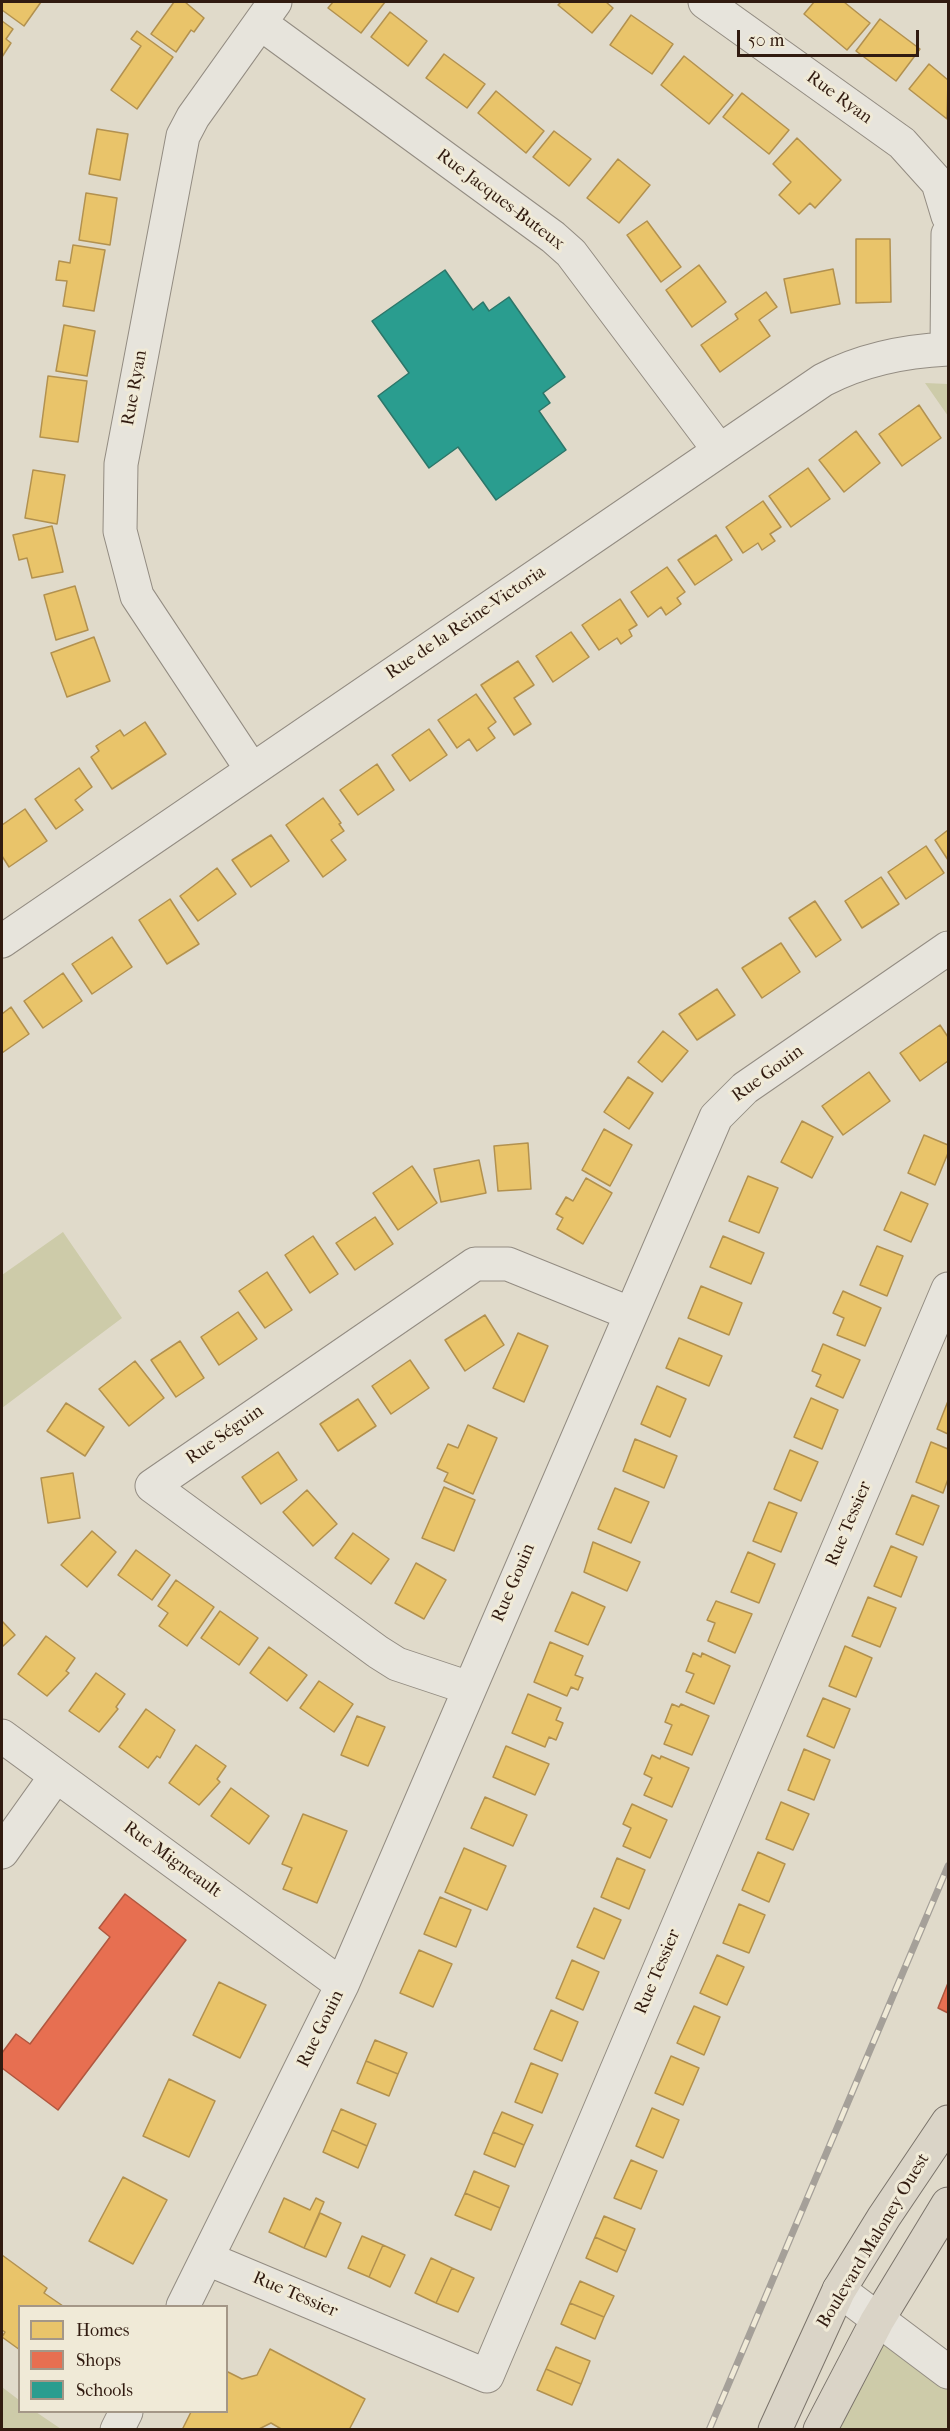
<!DOCTYPE html>
<meta charset="utf-8">
<style>
body{margin:0}
#map{position:relative;width:950px;height:2431px;overflow:hidden;background:#e0daca;font-family:"IM FELL French Canon",serif}
canvas{display:block}
.frame{position:absolute;inset:0;border:3px solid #311b10;pointer-events:none}
.legend{position:absolute;left:18px;top:2305px;width:210px;height:108px;box-sizing:border-box;background:#f0ead7;border:2px solid #a49787;margin:0;padding:8px 10px;list-style:none;font-size:18px;color:#311b10}
.legend li{display:flex;align-items:center;gap:12px;height:30px}
.legend b{width:30px;border:2px solid #a49787}
.scale{position:absolute;left:737px;top:30px;width:182px;height:27px;box-sizing:border-box;border:3px solid #311b10;border-top:0;padding-left:8px;font-size:18px;line-height:21px;white-space:nowrap;color:#311b10;-webkit-text-stroke:4px #f0ead7;paint-order:stroke}
</style>
<div id="map">
<canvas width="950" height="2431"></canvas>
<div class="frame"></div>
<ul class="legend">
<li><b style="height:16px;background:#e9c46a"></b>Homes</li>
<li><b style="height:16px;background:#e76f51"></b>Shops</li>
<li><b style="height:16px;background:#2a9d8f"></b>Schools</li>
</ul>
<div class="scale">50 m</div>
</div>
<script>
const g = document.querySelector('canvas').getContext('2d');
g.lineJoin = 'round';
function fill(path, color) { g.fillStyle = color; g.fill(path, 'evenodd'); }
function trace(path, color, width, dash) { g.strokeStyle = color; g.lineWidth = width; g.lineCap = dash ? 'butt' : 'round'; g.setLineDash(dash || []); g.stroke(path); }
function write(font, color, halo, rows, align = 'center') {
  g.font = font + ' "IM FELL French Canon",serif'; g.lineWidth = 6; g.setLineDash([]); g.textBaseline = 'middle'; g.strokeStyle = halo; g.fillStyle = color; for (const [text, x, y, turn = 0] of rows) {
    g.save(); g.translate(x, y); g.rotate((+turn || 0) * Math.PI / 180); g.textAlign = isNaN(turn) ? turn : align; if (halo) g.strokeText(text, 0, 0); g.fillText(text, 0, 0); g.restore();
  }
}
fill(new Path2D(`
 M925 383 948 384V416Z
 M63 1232 122 1318 2 1408V1275Z
 M877 2321 948 2372V2429L820 2430Z
 M2 2387 19 2400 20 2412H36L61 2429H2Z`), '#cdcba9');
const homes = new Path2D(`
 M2 2H41L24 26 2 10Z
 M174 2H185L204 18 194 32 191 30 176 52 151 34Z
 M333 2H385L361 33 328 8Z
 M561 2H606L613 8 592 33 558 5Z
 M814 2H844L870 23 847 50 804 14Z
 M390 12 427 41 408 66 371 37Z
 M631 15 673 44 652 74 610 45Z
 M880 19 920 49 896 81 856 51Z
 M2 21 13 29 6 39 11 43 2 57Z
 M137 31 173 57 137 109 111 90 141 46 131 39Z
 M444 54 485 84 467 108 426 78Z
 M684 56 733 95 709 124 661 85Z
 M929 64 948 80 947 119 909 89Z
 M496 91 544 131 526 153 478 113Z
 M742 93 789 130 769 154 723 117Z
 M97 129 128 134 120 180 89 174Z
 M554 131 591 159 569 186 533 157Z
 M797 138 841 180 815 208 810 203 799 214 779 195 791 182 773 164Z
 M618 159 650 185 619 223 587 198Z
 M86 193 117 198 110 245 79 240Z
 M647 221 681 267 661 282 627 235Z
 M856 239H890L891 302 856 303Z
 M73 245 105 250 94 311 63 306 67 281 56 280 59 261 70 263Z
 M699 265 726 302 692 327 666 290Z
 M833 269 840 304 791 313 784 279Z
 M766 292 777 307 759 320 770 336 720 372 701 345 738 319 735 314Z
 M64 325 95 331 87 376 56 371Z
 M48 376 87 381 78 442 40 437Z
 M919 405 941 438 902 466 879 434Z
 M856 431 880 463 844 492 819 460Z
 M808 468 830 499 791 527 769 496Z
 M33 470 65 475 57 524 25 518Z
 M763 501 781 527 770 534 775 541 762 550 758 543 743 553 726 527Z
 M52 526 63 572 32 578 27 558 19 560 13 535Z
 M716 535 732 560 695 585 678 560Z
 M667 567 685 592 677 598 681 604 666 615 661 607 648 617 631 592Z
 M75 586 88 630 56 640 44 595Z
 M620 599 637 625 629 630 632 636 621 644 617 638 599 650 582 625Z
 M571 632 589 657 553 682 536 656Z
 M94 637 110 681 67 697 51 653Z
 M518 661 534 685 514 698 531 724 514 735 481 685Z
 M476 694 496 722 488 728 495 738 477 751 469 739 457 748 438 720Z
 M145 722 166 754 112 789 91 757 99 751 96 746 120 730 124 736Z
 M429 729 447 755 410 781 392 755Z
 M377 764 394 790 358 815 340 790Z
 M79 768 92 787 75 800 83 810 56 829 35 799Z
 M323 798 341 823 339 824 344 831 331 840 346 860 323 877 286 825Z
 M25 809 47 841 9 867 2 856V825Z
 M948 830V860L935 840Z
 M271 835 289 861 251 887 232 860Z
 M926 846 944 873 906 899 888 872Z
 M217 868 236 894 198 921 180 896Z
 M881 877 899 904 862 928 845 901Z
 M170 899 199 944 167 964 139 920Z
 M815 901 841 940 816 957 789 918Z
 M112 937 132 967 92 994 72 964Z
 M781 943 800 972 762 998 742 968Z
 M63 973 82 1001 43 1028 24 1001Z
 M717 989 735 1015 697 1040 679 1014Z
 M11 1007 29 1034 2 1053V1014Z
 M940 1025 948 1037V1061L920 1081 900 1053Z
 M663 1031 688 1051 662 1082 638 1062Z
 M869 1072 890 1101 843 1135 822 1106Z
 M628 1077 653 1093 629 1129 604 1112Z
 M802 1121 833 1137 812 1178 781 1162Z
 M604 1129 632 1145 610 1186 582 1170Z
 M924 1135 948 1145V1153L935 1185 908 1173Z
 M528 1143 531 1189 498 1191 494 1146Z
 M479 1160 486 1193 441 1202 434 1169Z
 M412 1166 437 1203 398 1230 373 1193Z
 M748 1176 778 1188 759 1233 729 1221Z
 M586 1178 612 1193 583 1244 557 1229 563 1218 556 1214 566 1197 573 1201Z
 M901 1192 928 1204 911 1242 884 1230Z
 M375 1217 393 1244 355 1270 336 1243Z
 M313 1236 338 1274 310 1293 285 1255Z
 M723 1236 764 1253 751 1284 710 1267Z
 M877 1246 903 1256 887 1296 860 1285Z
 M267 1272 292 1310 265 1328 239 1291Z
 M701 1286 742 1303 729 1335 688 1318Z
 M843 1291 881 1308 865 1346 837 1335 844 1318 833 1313Z
 M238 1312 257 1339 219 1365 201 1337Z
 M485 1315 504 1345 465 1371 445 1340Z
 M518 1333 548 1346 524 1402 493 1388Z
 M679 1338 722 1356 709 1386 666 1368Z
 M180 1341 204 1378 176 1397 151 1360Z
 M823 1344 860 1360 843 1398 816 1386 821 1375 812 1371Z
 M410 1360 429 1388 391 1414 372 1386Z
 M135 1361 164 1398 129 1426 99 1389Z
 M657 1386 686 1399 670 1437 641 1424Z
 M811 1398 838 1410 822 1449 794 1437Z
 M358 1399 376 1426 338 1451 320 1424Z
 M948 1401V1434L937 1429Z
 M66 1403 104 1427 85 1456 47 1431Z
 M468 1425 497 1438 473 1494 444 1481 448 1473 437 1468 448 1444 458 1448Z
 M635 1439 677 1456 664 1488 623 1471Z
 M931 1442 948 1449V1479L943 1493 916 1482Z
 M790 1450 818 1462 801 1501 774 1489Z
 M278 1452 297 1480 261 1504 242 1477Z
 M73 1473 80 1518 48 1523 41 1478Z
 M444 1487 475 1500 454 1551 422 1538Z
 M615 1488 649 1502 631 1543 598 1529Z
 M307 1490 337 1524 313 1546 283 1512Z
 M912 1495 939 1506 923 1545 896 1534Z
 M769 1502 797 1513 781 1552 753 1541Z
 M92 1531 116 1552 87 1587 61 1565Z
 M353 1533 389 1559 371 1584 335 1558Z
 M593 1542 640 1562 627 1591 584 1572Z
 M891 1546 917 1557 901 1597 874 1586Z
 M136 1550 170 1575 152 1600 118 1575Z
 M748 1552 775 1564 759 1603 731 1592Z
 M416 1563 446 1580 424 1619 395 1603Z
 M176 1580 214 1607 187 1646 159 1626 168 1613 158 1606Z
 M572 1592 605 1607 588 1645 555 1631Z
 M868 1597 896 1608 880 1647 852 1636Z
 M716 1601 752 1614 735 1653 708 1641 715 1623 707 1620Z
 M220 1611 258 1638 239 1665 201 1638Z
 M2 1621 15 1635 2 1647Z
 M46 1636 75 1658 66 1671 69 1673 47 1696 18 1674Z
 M550 1642 583 1656 575 1675 583 1678 578 1690 571 1687 567 1696 534 1682Z
 M845 1646 872 1658 856 1697 829 1686Z
 M269 1647 307 1675 287 1701 250 1673Z
 M693 1653 701 1657 702 1653 730 1666 714 1704 686 1692 694 1674 686 1671Z
 M96 1673 125 1694 116 1707 118 1709 99 1732 69 1711Z
 M319 1681 353 1704 334 1732 300 1708Z
 M528 1694 561 1708 556 1720 563 1723 556 1740 549 1737 545 1747 512 1733Z
 M823 1698 850 1709 834 1748 807 1736Z
 M672 1704 679 1707 681 1704 709 1716 692 1755 664 1744 672 1725 665 1722Z
 M146 1709 175 1730 160 1758 157 1756 148 1768 119 1747Z
 M357 1716 385 1727 368 1766 341 1755Z
 M196 1745 226 1766 217 1779 220 1782 199 1805 169 1783Z
 M506 1746 549 1764 535 1795 493 1777Z
 M804 1749 830 1760 814 1800 788 1790Z
 M652 1755 660 1759 661 1756 689 1768 672 1807 644 1795 652 1778 644 1774Z
 M231 1788 269 1816 249 1844 211 1816Z
 M485 1797 527 1815 513 1846 471 1828Z
 M781 1802 809 1814 793 1850 766 1839Z
 M632 1804 667 1820 650 1858 623 1846 631 1828 623 1824Z
 M303 1814 347 1831 317 1903 283 1889 292 1868 282 1864Z
 M464 1848 506 1866 487 1910 445 1892Z
 M758 1852 785 1864 769 1902 742 1890Z
 M617 1858 645 1870 629 1909 601 1897Z
 M440 1897 471 1910 456 1947 424 1934Z
 M739 1904 765 1915 749 1953 723 1943Z
 M594 1908 621 1920 604 1959 577 1947Z
 M419 1950 452 1964 433 2007 400 1993Z
 M717 1955 744 1967 727 2005 700 1993Z
 M572 1960 599 1972 583 2010 556 1998Z
 M219 1982 266 2005 240 2058 193 2035Z
 M694 2006 720 2017 704 2055 677 2043Z
 M551 2010 578 2022 562 2061 534 2049Z
 M375 2040 407 2053 398 2074 366 2061Z
 M671 2056 699 2068 683 2105 655 2093Z
 M366 2061 398 2074 389 2096 357 2083Z
 M531 2063 558 2074 542 2113 515 2102Z
 M169 2079 215 2101 189 2157 143 2136Z
 M652 2108 679 2120 663 2158 636 2146Z
 M341 2109 376 2124 367 2146 332 2130Z
 M502 2112 533 2125 524 2145 493 2132Z
 M332 2130 367 2146 358 2168 323 2152Z
 M493 2132 524 2145 515 2167 484 2154Z
 M631 2160 657 2171 641 2209 614 2198Z
 M474 2171 509 2186 500 2208 465 2193Z
 M123 2177 167 2200 133 2264 89 2241Z
 M465 2193 500 2208 491 2230 455 2215Z
 M284 2198 310 2210 316 2198 324 2202 304 2248 269 2232Z
 M320 2213 341 2223 326 2257 304 2248Z
 M604 2216 635 2229 626 2251 595 2237Z
 M362 2236 383 2245 369 2277 348 2268Z
 M595 2237 626 2251 617 2272 586 2258Z
 M383 2245 405 2255 390 2287 369 2277Z
 M2 2255 47 2288 44 2293 63 2306H20V2350L2 2337 5 2332 2 2330Z
 M431 2258 452 2268 436 2303 415 2293Z
 M452 2268 474 2278 458 2312 436 2303Z
 M580 2281 614 2296 604 2317 570 2303Z
 M570 2303 604 2317 595 2339 561 2324Z
 M556 2347 590 2361 581 2384 546 2369Z
 M270 2349 365 2399 349 2430H283L271 2423 257 2430H182L191 2412H226V2371L242 2379 257 2375Z
 M546 2369 581 2384 572 2405 537 2390Z`);
fill(homes, '#e9c46a');
trace(homes, '#b2914f', 1.5);
const shops = new Path2D(`
 M125 1894 186 1940 58 2110 2 2068V2053L16 2034 30 2044 110 1937 99 1928Z
 M948 1983V2013L938 2008Z`);
fill(shops, '#e76f51');
trace(shops, '#b0563e', 1.5);
const schools = new Path2D(`
 M445 270 473 310 483 302 489 311 509 297 565 377 543 393 550 403 539 411 566 450 496 500 458 447 429 468 378 396 409 373 372 321Z`);
fill(schools, '#2a9d8f');
trace(schools, '#2c7669', 1.5);
const minor = new Path2D(`
 M705 2 902 143 938 183 948 216
 M260 23 553 237 571 253 719 450
 M947 349 948 234
 M252 770 137 596 120 531 121 464 183 136 193 117 275 2
 M2 941 823 380C863 359 904 351 948 349
 M469 1688 397 1664 378 1652 152 1486 475 1264H508L629 1313
 M2 1736 342 1985
 M2 1852 56 1776
 M208 2259 487 2376 948 1289
 M839 2290 948 2372
 M183 2306 342 1985 716 1117 745 1088 948 948
 M117 2430 126 2412`);
const major = new Path2D(`
 M775 2430 839 2290 884 2217 948 2122
 M820 2430 877 2321 948 2204`);
trace(minor, '#938c82', 35);
trace(major, '#7a736a', 35);
trace(minor, '#e7e4dc', 33);
trace(major, '#dad4c7', 33);
const rail = new Path2D(`
 M709 2430 948 1866`);
trace(rail, '#a5a099', 7);
trace(rail, '#f0ead7', 4.5, [14]);
write('18px', '#311b10', '#f0ead7', [
 ["Rue Ryan",839,98,36],
 ["Rue Jacques-Buteux",500,200,37],
 ["Rue Ryan",135,388,-80],
 ["Rue de la Reine-Victoria",466,623,-34],
 ["Rue Gouin",768,1074,-36],
 ["Rue Séguin",225,1435,-35],
 ["Rue Tessier",849,1524,-67],
 ["Rue Gouin",514,1583,-67],
 ["Rue Migneault",172,1860,36],
 ["Rue Tessier",658,1972,-67],
 ["Rue Gouin",321,2029,-64],
 ["Boulevard Maloney Ouest",874,2241,-59],
 ["Rue Tessier",295,2295,23]
]);
</script>
